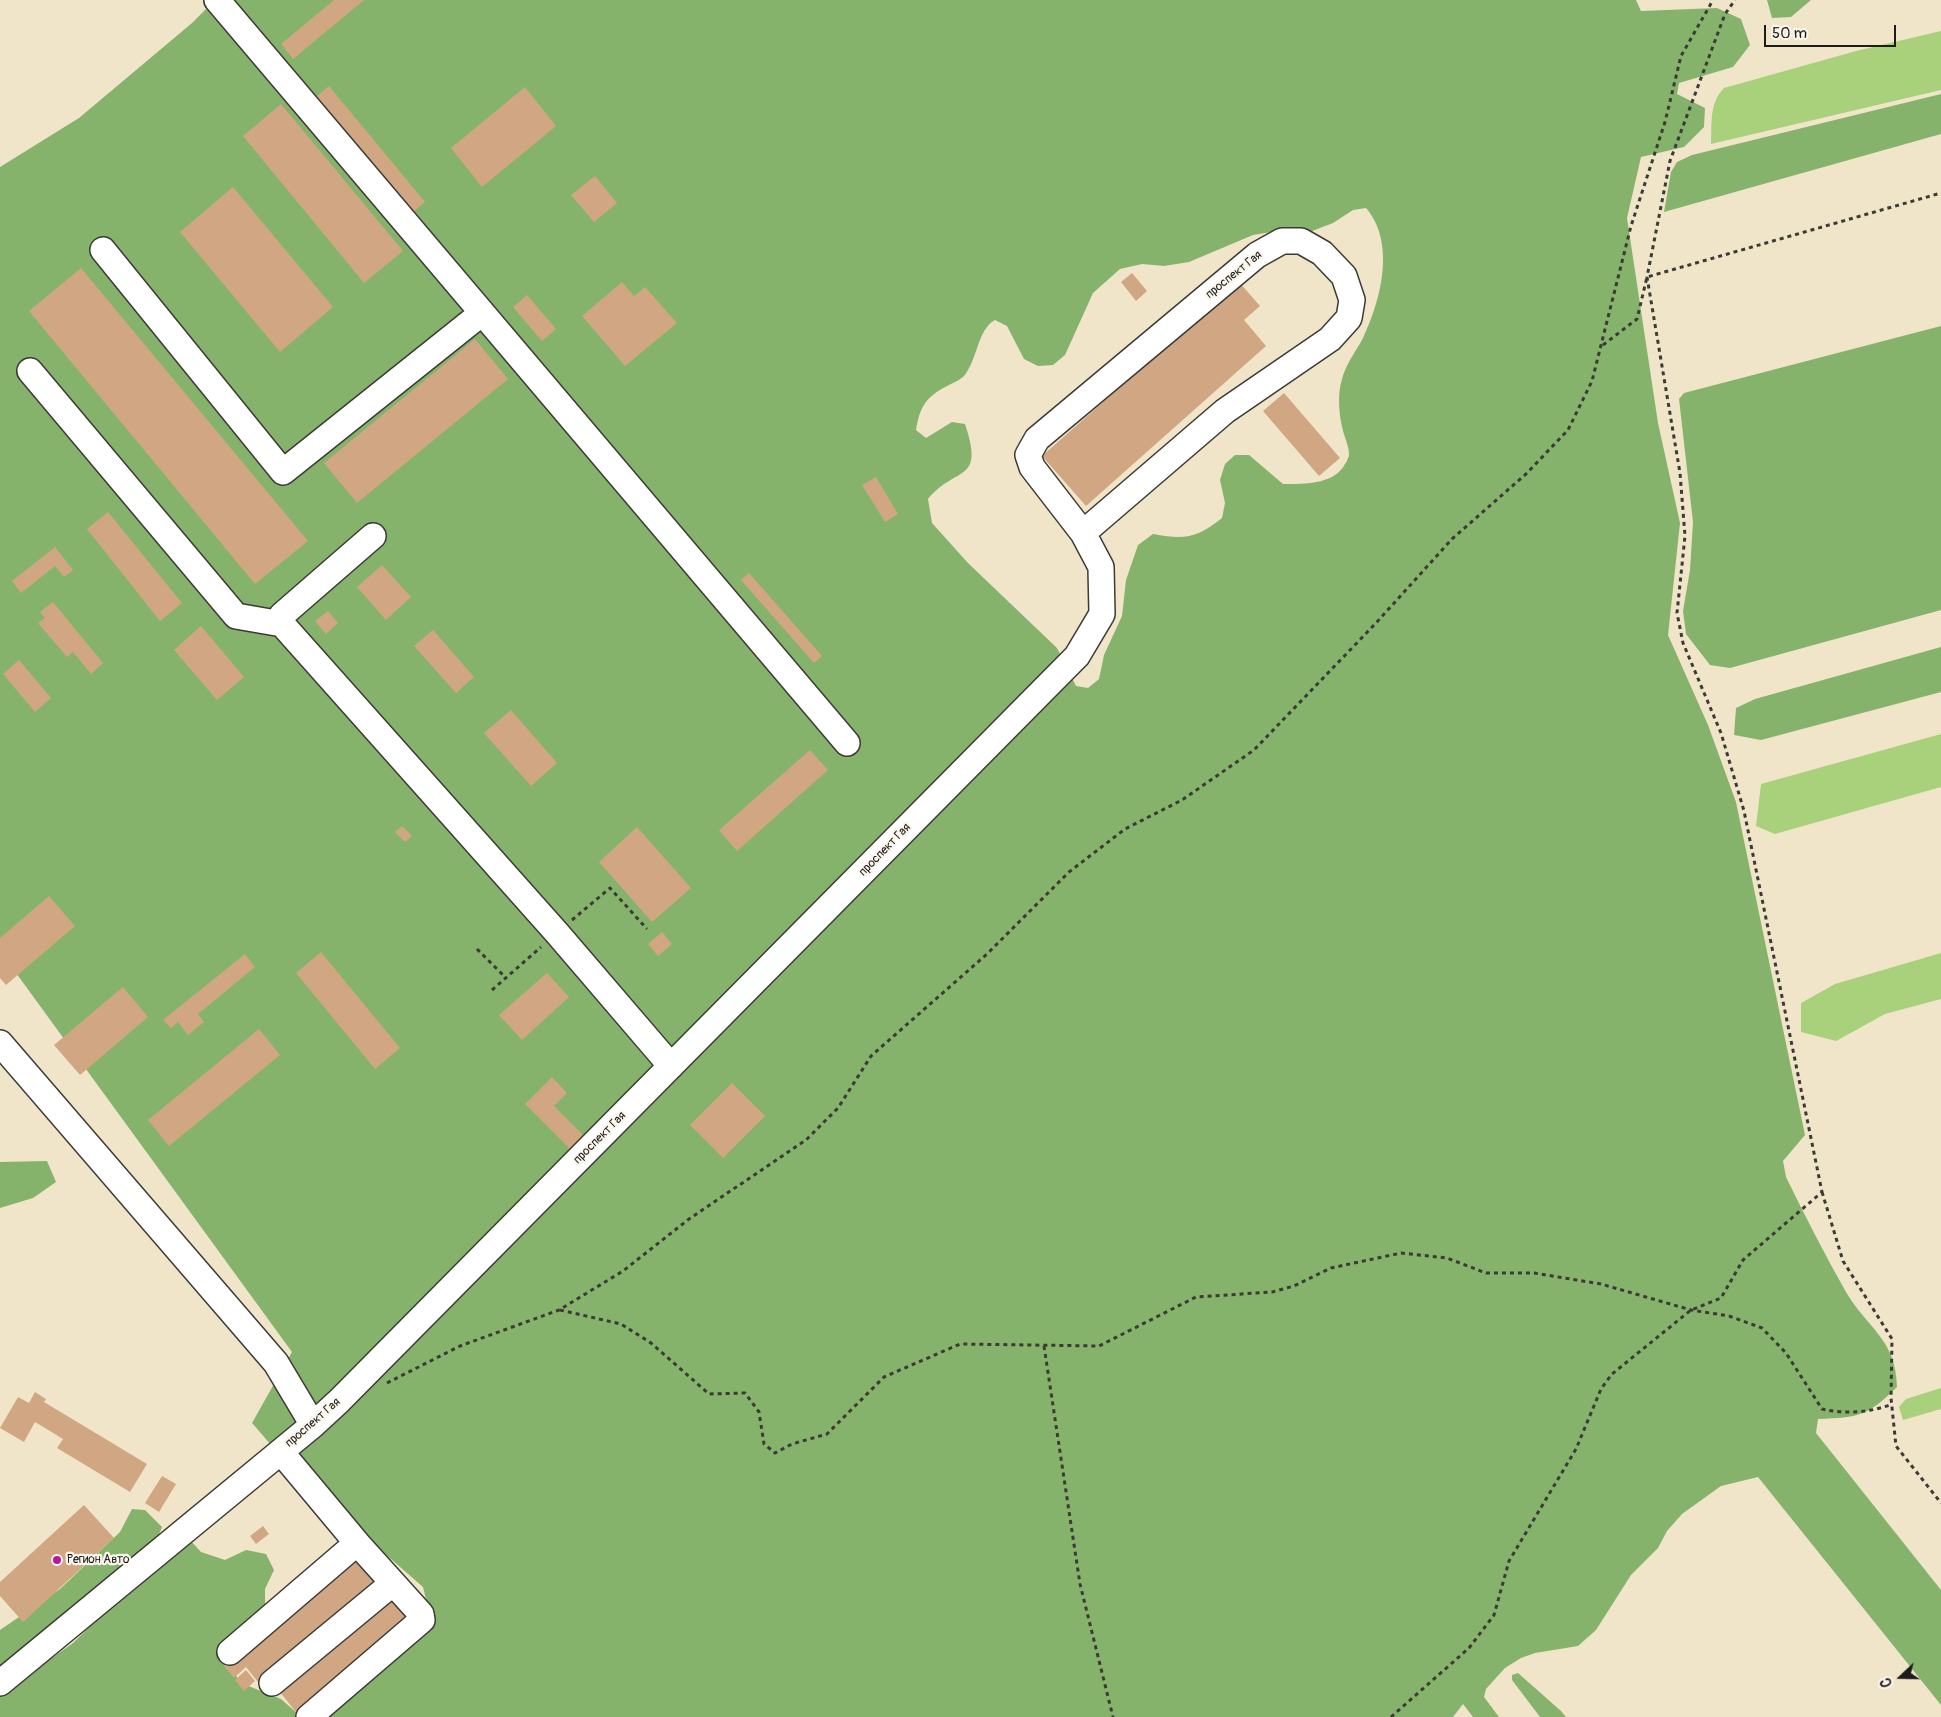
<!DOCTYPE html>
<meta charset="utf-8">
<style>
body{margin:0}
#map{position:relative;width:1941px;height:1717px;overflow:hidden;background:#f1e5c9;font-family:Pangolin,sans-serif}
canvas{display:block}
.north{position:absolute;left:1876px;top:1652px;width:50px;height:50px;-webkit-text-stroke:4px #fbf7ec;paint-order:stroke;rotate:249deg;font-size:14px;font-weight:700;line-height:20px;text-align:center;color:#1c1c1c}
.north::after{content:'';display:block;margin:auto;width:18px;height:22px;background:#1c1c1c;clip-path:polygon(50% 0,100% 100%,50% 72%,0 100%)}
.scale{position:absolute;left:1764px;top:25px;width:132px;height:22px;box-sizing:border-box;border:2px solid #1c1c1c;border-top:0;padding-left:6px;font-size:15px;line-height:18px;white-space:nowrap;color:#1c1c1c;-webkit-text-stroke:4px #fbf7ec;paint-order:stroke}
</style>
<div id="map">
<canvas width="1941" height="1717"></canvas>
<div class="north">С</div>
<div class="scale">50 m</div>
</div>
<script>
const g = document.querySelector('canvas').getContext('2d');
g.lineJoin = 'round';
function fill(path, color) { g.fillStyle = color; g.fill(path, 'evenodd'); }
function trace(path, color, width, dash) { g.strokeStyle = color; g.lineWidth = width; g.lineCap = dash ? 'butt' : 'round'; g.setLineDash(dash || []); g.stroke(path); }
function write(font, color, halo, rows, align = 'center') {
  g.font = font + ' Pangolin,sans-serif'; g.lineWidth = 4.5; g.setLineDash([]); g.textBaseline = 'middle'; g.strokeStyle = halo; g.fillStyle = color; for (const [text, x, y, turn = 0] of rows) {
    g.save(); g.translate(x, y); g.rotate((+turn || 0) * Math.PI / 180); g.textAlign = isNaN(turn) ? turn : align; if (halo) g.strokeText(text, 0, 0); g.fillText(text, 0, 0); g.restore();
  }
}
fill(new Path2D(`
 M1941 31V90L1711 144C1712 124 1709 103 1724 88L1856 51Z
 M1941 734V787L1775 834 1756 826 1761 784Z
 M1941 953V999L1885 1014 1836 1041 1801 1032V1003L1835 984Z
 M1941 1388V1409L1903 1420 1899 1407 1906 1399Z`), '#a9d17c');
fill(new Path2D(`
 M215 0H1636L1641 11 1717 8 1741 19 1750 45 1733 67 1679 83 1677 94 1705 108 1704 127 1684 147 1641 157 1627 218 1658 423 1680 523 1668 635 1708 725 1736 802 1805 1135 1783 1161 1786 1177C1805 1216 1825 1255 1846 1292 1868 1329 1896 1339 1897 1387 1866 1417 1860 1417 1818 1419L1816 1433 1941 1590V1705L1758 1477 1721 1486 1682 1514 1667 1531 1658 1548 1631 1575 1596 1630 1578 1646 1535 1653 1521 1658 1505 1668 1486 1689 1484 1697 1499 1717H1473L1463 1704 1453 1717H0V1695L73 1643 135 1582 190 1540 201 1552 225 1560 246 1550 266 1554 274 1570 265 1589V1613L221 1654 241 1683 281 1699 297 1713 310 1714 430 1616 423 1587 305 1484 252 1423 292 1352 0 951V167L79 118 192 23ZM1366 208C1396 243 1381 300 1363 338 1356 351 1346 364 1342 379 1337 395 1339 415 1343 431 1345 438 1349 447 1349 454 1349 456 1347 462 1345 464 1334 485 1303 484 1283 484L1249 455H1235L1225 464 1220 480 1225 503 1222 518C1197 538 1185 540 1153 534L1138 545 1126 580 1122 616 1104 655 1099 679 1088 688 1076 686 1057 648 968 563 932 523 928 499C956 465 985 484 965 424L952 422 926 438 916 430C920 406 926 397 947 386 953 383 960 380 964 376 978 359 977 330 995 320L1007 326 1024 359 1038 366 1053 365 1065 355 1093 293 1120 269 1142 264 1164 266 1189 262 1253 235 1283 230 1307 233 1333 223 1353 210Z
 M1767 0H1811L1791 17 1772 18Z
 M1941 94V134L1664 212 1671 172 1677 162 1692 155Z
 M1941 326V610L1730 668 1710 665 1686 634 1683 611 1690 570 1693 522 1679 399 1684 393Z
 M1941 647V692L1761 740 1734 735 1736 708 1755 699Z
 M47 1161 56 1182 33 1198 0 1208V1162Z
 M132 1509 145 1510 162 1527 155 1544 0 1674V1630L60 1589 120 1532Z
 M1518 1673 1561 1711 1566 1717H1540L1512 1680V1675Z`), '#86b36c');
fill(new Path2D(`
 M334 0H364L293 59 281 44Z
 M329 86 425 202 412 213 316 97Z
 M525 87 556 126 482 187 451 148Z
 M281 104 403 251 364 283 243 136Z
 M595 176 617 203 594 222 571 195Z
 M233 187 333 307 280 352 180 232Z
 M81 268 308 541 255 584 29 311Z
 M1132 273 1147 291 1136 301 1121 282Z
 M622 282 634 296 645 287 677 323 625 366 582 316Z
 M1239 282 1260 306 1244 320 1266 346 1086 506 1042 456Z
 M527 295 556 329 542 341 513 307Z
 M475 339 508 379 357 503 324 463Z
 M1284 393 1340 458 1319 476 1263 411Z
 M876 477 898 514 885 522 862 485Z
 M108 512 182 603 160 621 87 529Z
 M55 547 73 570 64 577 55 566 21 593 12 581Z
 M382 565 411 597 386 620 357 587Z
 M749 573 822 656 814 663 741 580Z
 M53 602 103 663 91 674 73 652 67 657 38 623 45 618 40 612Z
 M328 611 338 623 326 634 315 621Z
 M201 626 244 677 217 700 174 650Z
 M433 630 474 677 456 693 414 646Z
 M19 660 51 698 35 712 3 674Z
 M511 710 557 763 531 786 484 733Z
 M810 750 828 770 737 851 719 830Z
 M402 826 412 836 405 842 395 832Z
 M637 827 691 888 652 922 599 862Z
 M49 896 75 926 6 985 0 978V938Z
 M662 932 672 944 658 956 648 944Z
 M321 952 400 1048 375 1069 296 973Z
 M245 954 255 967 198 1014 204 1022 188 1035 178 1022 171 1028 163 1020Z
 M547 973 569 997 522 1040 499 1015Z
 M123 987 148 1017 80 1075 54 1045Z
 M259 1029 280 1055 169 1146 148 1120Z
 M552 1077 567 1093 554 1106 583 1135 570 1149 525 1104Z
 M732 1083 765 1116 723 1158 690 1125Z
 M35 1392 46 1399 44 1402 147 1464 130 1492 57 1448 63 1439 35 1422 24 1442 0 1428 18 1397 29 1403Z
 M162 1476 176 1484 159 1512 145 1503Z
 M84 1505 114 1538 23 1622 0 1596V1582Z
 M263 1526 269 1534 256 1544 250 1536Z
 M359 1551 381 1577 258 1682 246 1667 234 1678 224 1666Z
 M396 1593 418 1619 300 1717 279 1691Z
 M246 1670 255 1681 244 1691 235 1680Z`), '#d0a782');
const minor = new Path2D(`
 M217 0 847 743
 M103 250 283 472 482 313
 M30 371 236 616 282 624 557 933 671 1066
 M282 624V615L373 536
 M0 1043 276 1363 313 1425
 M230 1652 357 1543 281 1452
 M0 1683 313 1425 339 1401 1077 656 1102 614 1101 567 1083 533 1032 467 1028 455 1037 439 1257 255 1282 241H1301L1322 253 1344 276 1352 300 1349 318 1330 339 1225 411 1083 533
 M272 1683 393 1583
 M309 1717 422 1620 421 1614 357 1543`);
trace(minor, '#3c3a36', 28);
trace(new Path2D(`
 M1603 345 1637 319 1647 277 1941 193
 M572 920 610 888 647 929
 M477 949 506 978
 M492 990 541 947
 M1822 1192 1843 1261 1892 1339 1891 1398 1896 1446 1941 1503
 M560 1310 621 1324 651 1343 709 1394 745 1393 759 1412 764 1444 775 1453 792 1444 827 1434 884 1377 960 1344 1099 1346 1196 1297 1272 1292 1294 1286 1331 1268 1401 1253 1447 1258 1486 1273H1534L1601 1284 1691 1310 1729 1316 1762 1328 1786 1353 1822 1409C1844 1414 1870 1413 1892 1404
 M1044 1346 1080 1584 1113 1717
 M387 1383 460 1346 559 1310 623 1271 689 1219 806 1140 838 1108 871 1056 987 954 1069 872 1125 829 1182 800 1254 750 1376 623 1452 539 1526 474 1568 430 1592 381 1631 226 1665 122 1681 56 1713 0
 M1391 1717 1469 1648 1494 1615 1509 1561 1576 1449 1601 1389 1612 1374 1691 1310 1721 1298 1743 1260 1822 1192 1744 811 1721 733 1683 643 1677 613 1685 536 1680 473 1647 277 1670 161 1725 14 1735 0`), '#3c3a36', 3, [4, 4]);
trace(minor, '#fff', 25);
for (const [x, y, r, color] of [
 [57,1560,5,"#b5179e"]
]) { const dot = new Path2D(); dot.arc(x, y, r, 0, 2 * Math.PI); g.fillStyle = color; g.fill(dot); trace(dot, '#fbf7ec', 2); }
write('12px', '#1c1c1c', '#fbf7ec', [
 ["проспект Гая",1234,275,-39],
 ["проспект Гая",885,850,-46],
 ["проспект Гая",600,1138,-45],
 ["проспект Гая",313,1423,-41]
]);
write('12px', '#1c1c1c', '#fbf7ec', [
 ["Регион Авто",67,1560]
], 'left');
</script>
